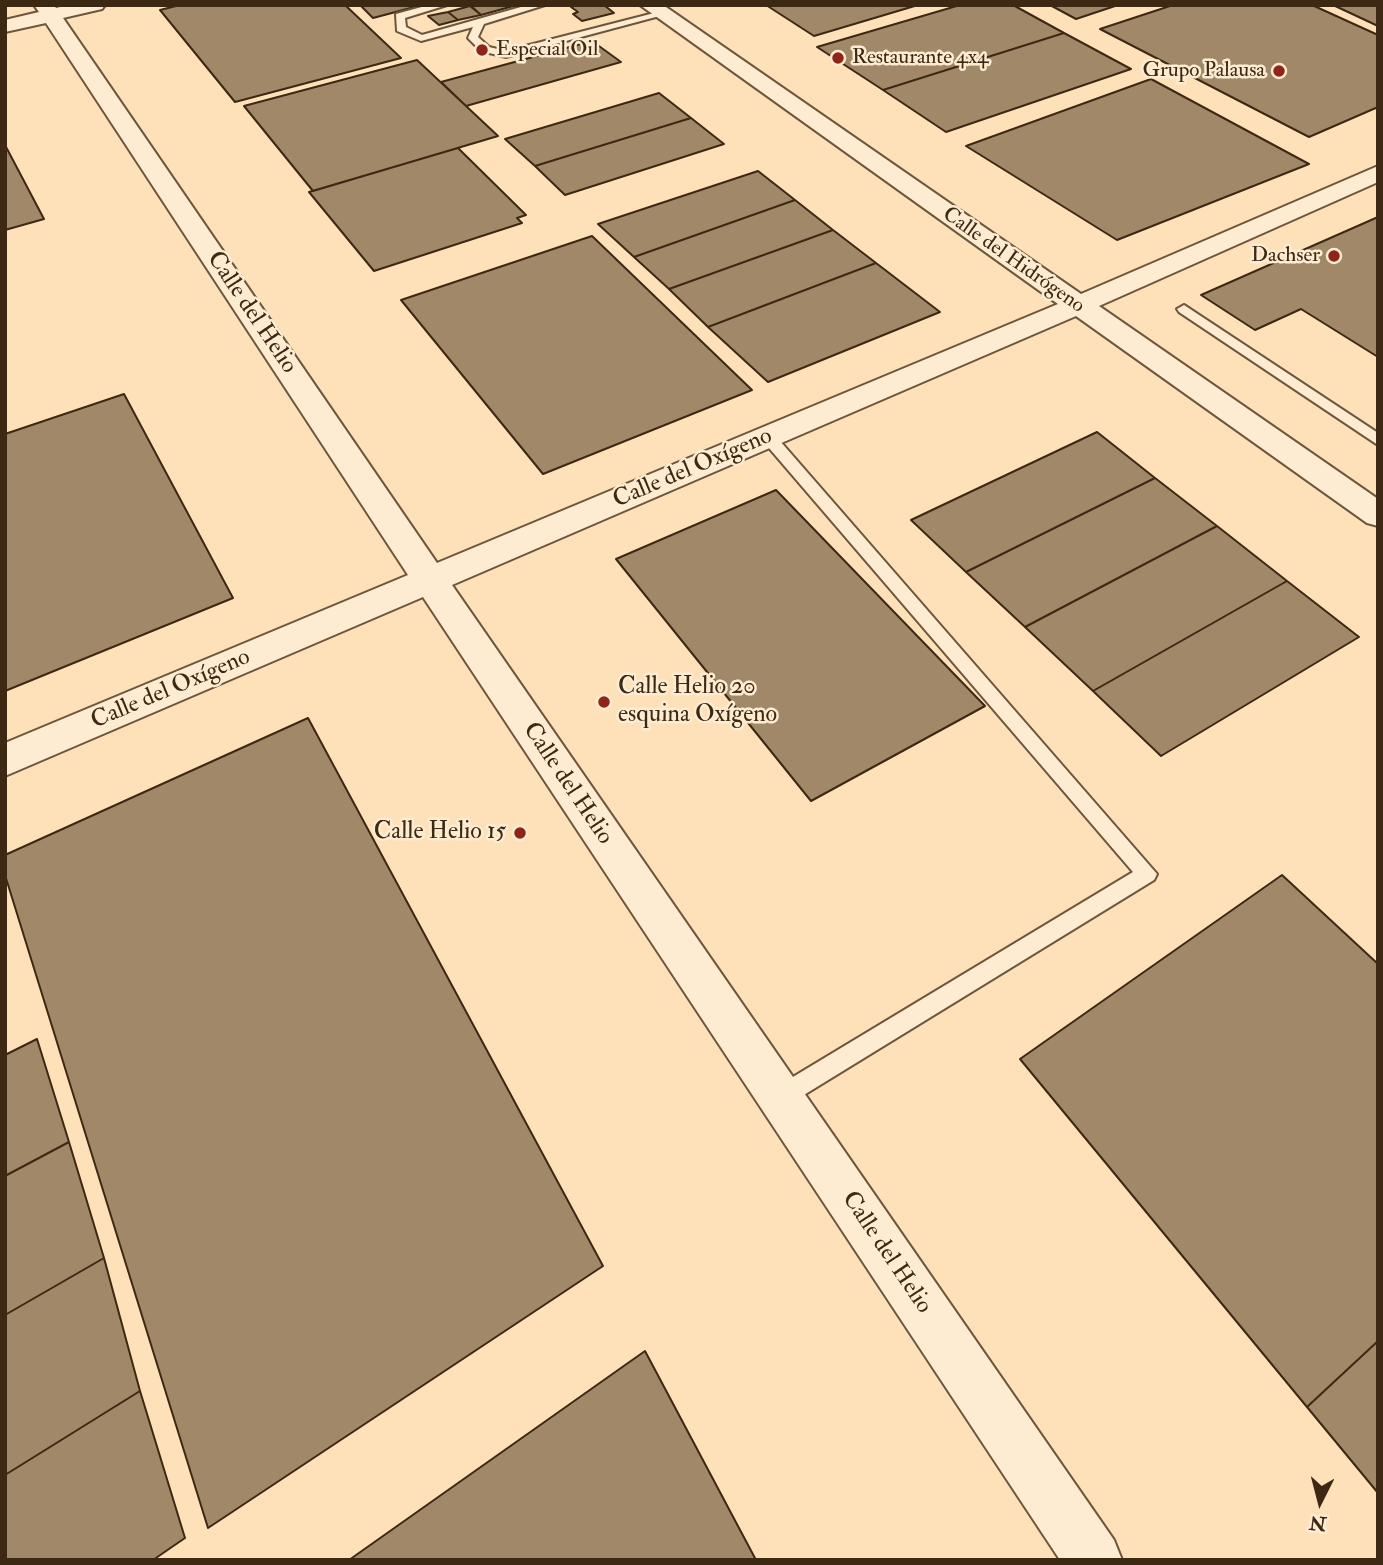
<!DOCTYPE html>
<meta charset="utf-8">
<style>
body{margin:0}
#map{position:relative;width:1383px;height:1565px;overflow:hidden;background:#fee1b9;font-family:"IM FELL Double Pica",serif}
canvas{display:block}
.frame{position:absolute;inset:0;border:7px solid #3d2813;pointer-events:none}
.north{position:absolute;left:1285px;top:1467px;width:70px;height:70px;-webkit-text-stroke:5px #feecd2;paint-order:stroke;rotate:186deg;font-size:19px;font-weight:700;line-height:28px;text-align:center;color:#3d2813}
.north::after{content:'';display:block;margin:auto;width:24px;height:32px;background:#3d2813;clip-path:polygon(50% 0,100% 100%,50% 72%,0 100%)}
</style>
<div id="map">
<canvas width="1383" height="1565"></canvas>
<div class="frame"></div>
<div class="north">N</div>
</div>
<script>
const g = document.querySelector('canvas').getContext('2d');
g.lineJoin = 'round';
function fill(path, color) { g.fillStyle = color; g.fill(path, 'evenodd'); }
function trace(path, color, width, dash) { g.strokeStyle = color; g.lineWidth = width; g.lineCap = dash ? 'butt' : 'round'; g.setLineDash(dash || []); g.stroke(path); }
function write(font, color, halo, rows, align = 'center') {
  g.font = font + ' "IM FELL Double Pica",serif'; g.lineWidth = 5; g.setLineDash([]); g.textBaseline = 'middle'; g.strokeStyle = halo; g.fillStyle = color; for (const [text, x, y, turn = 0] of rows) {
    g.save(); g.translate(x, y); g.rotate((+turn || 0) * Math.PI / 180); g.textAlign = isNaN(turn) ? turn : align; if (halo) g.strokeText(text, 0, 0); g.fillText(text, 0, 0); g.restore();
  }
}
const building = new Path2D(`
 M180 5H345L401 58 235 102 160 10Z
 M360 5H422L373 18Z
 M470 5H517L481 15Z
 M577 5H604L614 13 582 21 573 14 578 12 571 7Z
 M766 5H918L814 36Z
 M960 5H1013L1064 33 883 90 817 47Z
 M1050 5H1118L1076 19Z
 M1173 5H1312L1378 35V107L1309 137 1100 29Z
 M1333 5H1378V26Z
 M470 6 481 15 458 20 448 12Z
 M448 12 458 20 439 25 428 16Z
 M1064 33 1131 69 946 132 883 90Z
 M592 41 621 62 466 106 441 82Z
 M417 60 498 136 313 191 244 106Z
 M1151 79 1309 164 1117 240 966 146Z
 M659 93 691 118 535 166 505 139Z
 M691 118 724 144 565 195 535 166Z
 M5 145 44 219 5 230Z
 M458 148 526 215 517 218 522 223 374 271 309 192Z
 M758 171 795 200 634 257 598 224Z
 M795 200 833 230 669 289 634 257Z
 M1378 217V357L1301 309 1255 330 1201 295Z
 M833 230 876 263 708 327 669 289Z
 M592 236 752 390 543 474 401 300Z
 M876 263 940 312 768 382 708 327Z
 M124 394 233 598 5 691V434Z
 M1097 432 1155 478 966 572 911 520Z
 M1155 478 1217 526 1025 627 966 572Z
 M776 490 985 706 811 801 616 559Z
 M1217 526 1287 581 1093 691 1025 627Z
 M1287 581 1359 637 1161 756 1093 691Z
 M308 718 603 1266 208 1528 5 875V855Z
 M1282 875 1378 964V1341L1307 1407 1020 1059Z
 M37 1039 69 1142 5 1176V1055Z
 M69 1142 104 1258 5 1315V1176Z
 M104 1258 140 1391 5 1475V1315Z
 M1378 1341V1493L1307 1407Z
 M645 1351 756 1560H349Z
 M140 1391 185 1538 153 1560H5V1475Z`);
fill(building, '#a18869');
trace(building, '#3d2813', 2);
const lane = new Path2D(`
 M429 5H447L405 18 406 27 422 35 528 5H545L484 24 478 37 489 47 506 51 662 11 667 14 506 57 481 51 468 38 473 27 421 41 397 31 396 14Z
 M1184 305 1378 433V445L1179 312 1177 309Z
 M768 432 773 433 1157 874 1154 880 781 1109 773 1105 769 1097 773 1089 1133 872 763 441 760 437Z`);
const street = new Path2D(`
 M34 5H54L56 8 68 5H105L102 9 63 18 437 563 1058 304 640 5H663L1081 294 1378 166V182L1099 306 1378 499V526L1367 523 1076 316 452 585 1114 1540 1122 1560H1060L423 597 5 776V743L408 575 46 23 5 32V20L39 12Z`);
trace(lane, '#6d563c', 4);
trace(street, '#6d563c', 4);
fill(lane, '#feecd2');
fill(street, '#feecd2');
for (const [x, y, r, color] of [
 [482,50,7,"#8f2418"],
 [838,58,7,"#8f2418"],
 [1279,71,7,"#8f2418"],
 [1334,256,7,"#8f2418"],
 [604,702,7,"#8f2418"],
 [520,833,7,"#8f2418"]
]) { const dot = new Path2D(); dot.arc(x, y, r, 0, 2 * Math.PI); g.fillStyle = color; g.fill(dot); trace(dot, '#feecd2', 2.5); }
write('21px', '#3d2813', '#feecd2', [
 ["Especial Oil",496,50],
 ["Restaurante 4x4",852,58],
 ["Grupo Palausa",1265,71,"right"],
 ["Dachser",1320,256,"right"]
], 'left');
write('21px', '#3d2813', '#feecd2', [
 ["Calle del Hidrógeno",1013,261,35]
]);
write('24px', '#3d2813', '#feecd2', [
 ["Calle del Helio",251,313,56],
 ["Calle del Oxígeno",693,469,-23],
 ["Calle del Oxígeno",171,690,-23],
 ["Calle del Helio",567,784,56],
 ["Calle del Helio",886,1253,56]
]);
write('24px', '#3d2813', '#feecd2', [
 ["Calle Helio 20",618,688],
 ["esquina Oxígeno",618,716],
 ["Calle Helio 15",506,833,"right"]
], 'left');
</script>
